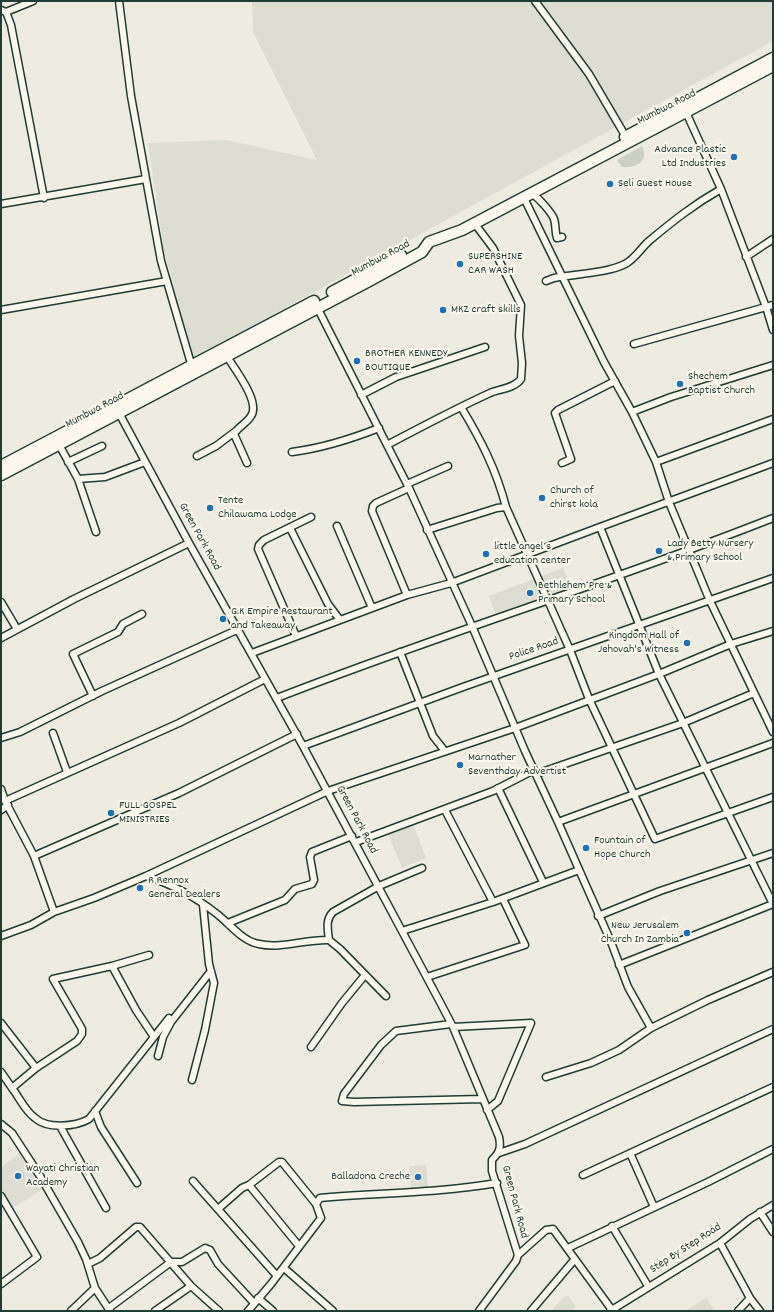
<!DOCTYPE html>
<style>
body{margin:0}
#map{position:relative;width:774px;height:1312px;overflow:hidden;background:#eeece1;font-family:Dekko,sans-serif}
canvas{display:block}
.frame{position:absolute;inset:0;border:2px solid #1f3d34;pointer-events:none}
</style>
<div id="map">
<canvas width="774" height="1312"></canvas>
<div class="frame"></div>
</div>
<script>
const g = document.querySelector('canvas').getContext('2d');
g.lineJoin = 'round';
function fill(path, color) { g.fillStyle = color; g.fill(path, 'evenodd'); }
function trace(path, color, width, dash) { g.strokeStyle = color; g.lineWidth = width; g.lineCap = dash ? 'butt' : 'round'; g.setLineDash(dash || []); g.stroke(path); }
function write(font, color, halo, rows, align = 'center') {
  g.font = font + ' Dekko,sans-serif'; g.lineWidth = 4; g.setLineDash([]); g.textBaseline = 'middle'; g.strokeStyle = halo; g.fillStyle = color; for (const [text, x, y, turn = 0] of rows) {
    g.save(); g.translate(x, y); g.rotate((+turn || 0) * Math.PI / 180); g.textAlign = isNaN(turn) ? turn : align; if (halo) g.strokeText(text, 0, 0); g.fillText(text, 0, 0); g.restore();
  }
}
fill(new Path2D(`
 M252 1H773V41L192 359 164 251 148 143 226 140 317 160 253 32Z
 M563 568 572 589 496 616 489 596Z
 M413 824 426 858 402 868 388 834Z
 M20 1153 42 1190 11 1209 1 1191V1167Z
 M426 1165 428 1187 411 1188 409 1166Z
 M568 1295 576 1307 571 1311H551L561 1300Z
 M706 1298 715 1311H689L688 1309Z`), '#ddddd2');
fill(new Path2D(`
 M642 146C650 162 635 168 622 167L617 160Z`), '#cbcfc4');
const minor = new Path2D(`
 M119 1 131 96 161 261 192 367
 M535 1 589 74 626 137
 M1 10 6 12 11 25 44 198
 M6 12 33 1
 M685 110 721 189 766 307 773 330
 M532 194C538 197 552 213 554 219 556 225 555 232 557 238L562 237
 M524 198 604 362 632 412 656 462 669 502 710 601 773 732
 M1 204 146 179
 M475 224 493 248 521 305 519 336 522 363 521 379C515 388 500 389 490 393 455 409 421 427 387 445L409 488 472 626 525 751 558 822 611 942 628 987 651 1028 708 1000 773 972
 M746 257 773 239
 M546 281 554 278C574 274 608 273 625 264 635 259 641 248 649 241 673 221 693 205 721 189
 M317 307 387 445
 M1 310 167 281
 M634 344 773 305
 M226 355C234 368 261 402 251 416 247 423 238 427 234 434L247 463
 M361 395 396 377 485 347
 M461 407C481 440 496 469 506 507
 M632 412 671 397 773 365
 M119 413 189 543 303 746 441 1004 453 1027 499 1137C501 1147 500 1152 492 1160V1171L518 1255
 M58 443 78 479 96 532
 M292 452C323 448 351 439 379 428
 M197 456 216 446 236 431
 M68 462 102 446
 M656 462 773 419
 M562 463 571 459 555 413 558 410 615 381
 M773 463 600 527 659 674 773 904
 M78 479 105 477 145 462
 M407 484 448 466
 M337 526 372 608
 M290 528 328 604 340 620
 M427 530 497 508 506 507 570 650 589 699 655 839 773 797
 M407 595 372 511 373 506 376 503 409 488
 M1 602 17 629
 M296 636 258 549 259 545 264 540 311 517
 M1 638 74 599 189 543
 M400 652 433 736 444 750
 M252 653 407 595 451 583 600 527
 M93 696 73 654 118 632 123 624 142 614
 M277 698C441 634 609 583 773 518
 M53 733 67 772
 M1 738 20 732 102 691 239 629
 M303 746 463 687 773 578
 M536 774 683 723 754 693
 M498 788 543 882
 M1 789 5 801
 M1 810 8 805
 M445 810 493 902
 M558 822 773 743
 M356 842 493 791 534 770
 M34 856 179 793 297 734
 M146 876C171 884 197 898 217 914 230 924 242 941 259 944 282 949 306 939 329 940L340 949 386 996
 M54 912 34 856 5 801 179 723 265 679
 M598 916 660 891 773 853
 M228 923 285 900 295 889 312 884 314 880 310 857 312 852 352 836
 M402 931 493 902 579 870
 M1 936 31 925 54 912 94 898 146 876 328 791 515 728 659 674 731 644 773 631
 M329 940C328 930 325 920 333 912L379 886 422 868
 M619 965 773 904
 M112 966 136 1010 154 1037 89 1119C75 1127 47 1129 35 1118 25 1111 19 1097 12 1088L36 1068 77 1041 82 1034V1029L53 979Z
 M112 966 149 955
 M427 977 525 945 503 899
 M1 1023 36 1068
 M451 1024 396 1031 381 1045 344 1094 342 1101 354 1102 482 1099
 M453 1027 531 1023 498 1101 487 1110
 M154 1037 169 1018
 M311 1047 342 1003 365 975
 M158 1056 163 1037 171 1022 211 971
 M1 1072 12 1088
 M546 1077 591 1063 619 1050 651 1028
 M192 1080 205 1030 214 983 209 964 203 905
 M95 1111 101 1127 137 1183
 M1 1124 12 1133 40 1176 78 1242 86 1259 95 1288 110 1311
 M60 1126 106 1208
 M499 1153 525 1144 773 1029
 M630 1153 654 1207
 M583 1175 773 1087
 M193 1181 277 1276
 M249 1185 279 1162H282L316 1204
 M1 1196 37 1257 1 1284
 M218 1209 242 1188 249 1185 299 1246
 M760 1212 773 1232
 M612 1226 648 1286
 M720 1243 750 1298
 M568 1248 708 1182 773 1149
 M518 1255 546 1230 553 1229 612 1310
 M88 1264 100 1258 136 1227H140L191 1286 219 1311
 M284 1268 333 1311
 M258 1298 273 1311
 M109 1308 171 1262H182L205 1248 210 1250 218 1264 254 1303
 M71 1311 95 1288
 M155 1311 191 1286
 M248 1311 271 1284 321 1218 316 1204 320 1198C379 1193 438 1193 497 1183
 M479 1311 516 1261 518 1255
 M531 1311 575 1259
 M610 1311 720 1243 750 1219 773 1205
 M738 1311 750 1298 760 1311`);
const primary = new Path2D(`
 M625 137 773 58
 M332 292 401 255
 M1 466 314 301
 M1 475 369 281 422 252 429 242 462 230 773 66`);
trace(minor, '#1f3d34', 9);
trace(primary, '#1f3d34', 13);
trace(minor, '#fbf7ec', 6);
trace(primary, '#fbf7ec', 10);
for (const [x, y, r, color] of [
 [734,157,4,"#1f6fb2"],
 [610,184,4,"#1f6fb2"],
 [460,264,4,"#1f6fb2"],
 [443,310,4,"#1f6fb2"],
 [357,361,4,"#1f6fb2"],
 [680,384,4,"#1f6fb2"],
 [542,498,4,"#1f6fb2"],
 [210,508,4,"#1f6fb2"],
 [659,551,4,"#1f6fb2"],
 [486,554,4,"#1f6fb2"],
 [530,593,4,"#1f6fb2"],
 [223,619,4,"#1f6fb2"],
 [687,643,4,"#1f6fb2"],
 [460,765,4,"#1f6fb2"],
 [111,813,4,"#1f6fb2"],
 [586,848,4,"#1f6fb2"],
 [140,888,4,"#1f6fb2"],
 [687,933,4,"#1f6fb2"],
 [18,1176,4,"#1f6fb2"],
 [418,1177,4,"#1f6fb2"]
]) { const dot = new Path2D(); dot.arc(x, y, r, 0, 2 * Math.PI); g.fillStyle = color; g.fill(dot); trace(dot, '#fbf7ec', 1.5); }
write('12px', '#1f3d34', '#fbf7ec', [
 ["Mumbwa Road",667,108,-27],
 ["Mumbwa Road",381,259,-28],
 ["Mumbwa Road",95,411,-28],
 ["Green Park Road",199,537,61],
 ["Police Road",534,650,-19],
 ["Green Park Road",356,820,62],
 ["Green Park Road",514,1202,75],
 ["Step By Step Road",686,1249,-33]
]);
write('12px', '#1f3d34', '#fbf7ec', [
 ["Advance Plastic",726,150,"right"],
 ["Ltd Industries",726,164,"right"],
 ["Seli Guest House",618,184],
 ["SUPERSHINE",468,257],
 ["CAR WASH",468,271],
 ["MKZ craft skills",451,310],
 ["BROTHER KENNEDY",365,354],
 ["BOUTIQUE",365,368],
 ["Shechem",688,377],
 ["Baptist Church",688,391],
 ["Church of",550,491],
 ["chirst kola",550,505],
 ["Tente",218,501],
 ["Chilawama Lodge",218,515],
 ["Lady Betty Nursery",667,544],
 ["& Primary School",667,558],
 ["little angel s",494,547],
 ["education center",494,561],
 ["Bethlehem Pre &",538,586],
 ["Primary School",538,600],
 ["G.K Empire Restaurant",231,612],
 ["and Takeaway",231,626],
 ["Kingdom Hall of",679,636,"right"],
 ["Jehovah's Witness",679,650,"right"],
 ["Marnather",468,758],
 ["Seventhday Advertist",468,772],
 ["FULL GOSPEL",119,806],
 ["MINISTRIES",119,820],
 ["Fountain of",594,841],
 ["Hope Church",594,855],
 ["R Rennox",148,881],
 ["General Dealers",148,895],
 ["New Jerusalem",679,926,"right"],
 ["Church In Zambia",679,940,"right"],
 ["Wayati Christian",26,1169],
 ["Academy",26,1183],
 ["Balladona Creche",410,1177,"right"]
], 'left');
</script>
